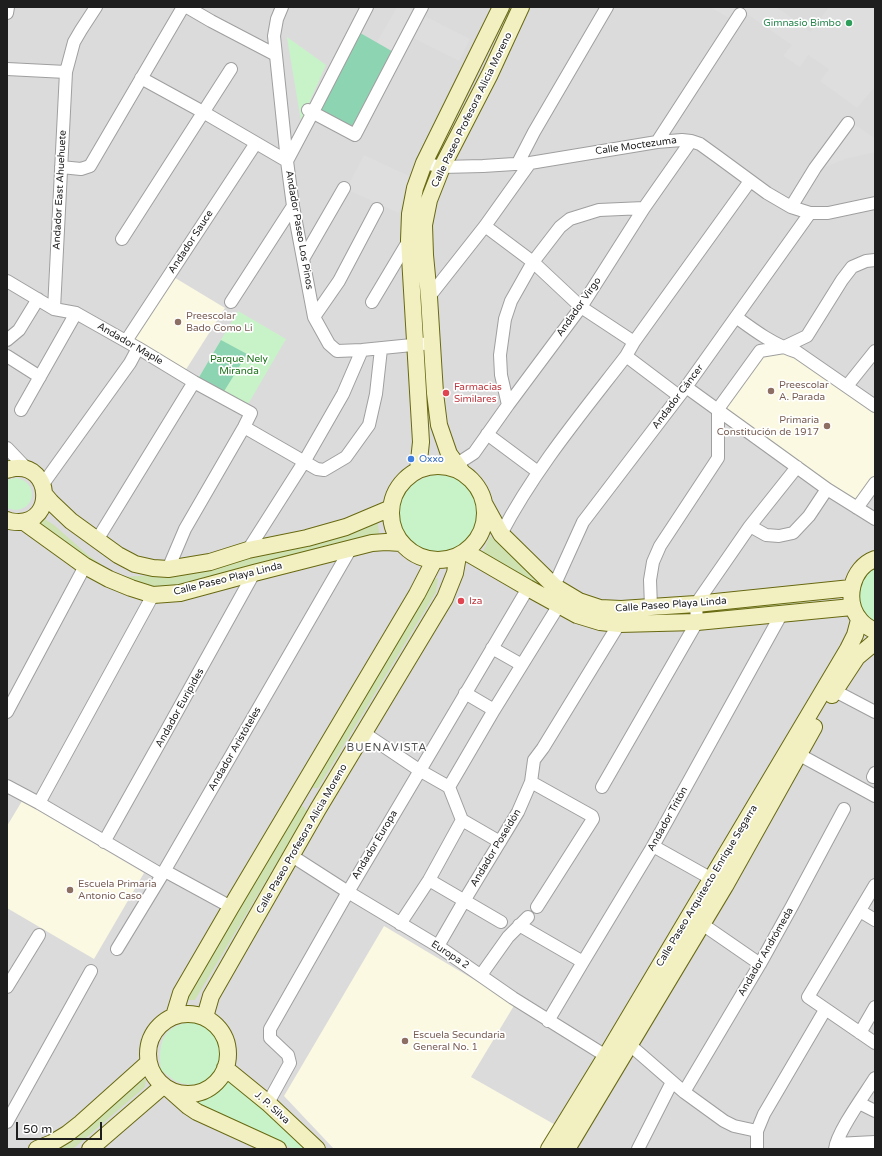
<!DOCTYPE html>
<meta charset="utf-8">
<style>
body{margin:0}
#map{position:relative;width:882px;height:1156px;overflow:hidden;background:#eeeae6;font-family:"Varela Round",sans-serif}
canvas{display:block}
.frame{position:absolute;inset:0;border:8px solid #1e1e1e;pointer-events:none}
.scale{position:absolute;left:16px;top:1122px;width:86px;height:18px;box-sizing:border-box;border:2px solid #1e1e1e;border-top:0;padding-left:5px;font-size:12px;line-height:14px;white-space:nowrap;color:#1e1e1e;-webkit-text-stroke:3px #fff;paint-order:stroke}
</style>
<div id="map">
<canvas width="882" height="1156"></canvas>
<div class="frame"></div>
<div class="scale">50 m</div>
</div>
<script>
const g = document.querySelector('canvas').getContext('2d');
g.lineJoin = 'round';
function fill(path, color) { g.fillStyle = color; g.fill(path, 'evenodd'); }
function trace(path, color, width, dash) { g.strokeStyle = color; g.lineWidth = width; g.lineCap = dash ? 'butt' : 'round'; g.setLineDash(dash || []); g.stroke(path); }
function write(font, color, halo, rows, align = 'center') {
  g.font = font + ' "Varela Round",sans-serif'; g.lineWidth = 3.5; g.setLineDash([]); g.textBaseline = 'middle'; g.strokeStyle = halo; g.fillStyle = color; for (const [text, x, y, turn = 0] of rows) {
    g.save(); g.translate(x, y); g.rotate((+turn || 0) * Math.PI / 180); g.textAlign = isNaN(turn) ? turn : align; if (halo) g.strokeText(text, 0, 0); g.fillText(text, 0, 0); g.restore();
  }
}
fill(new Path2D(`
 M7 7H875V1149H7Z`), '#dcdbdc');
fill(new Path2D(`
 M172 276 225 308 185 371 130 337Z
 M789 350 875 409V476L856 505 724 411 760 356Z
 M22 801 144 873 94 959 7 908V826Z
 M384 926 515 1004 471 1077 559 1127 546 1149H334L284 1096Z`), '#fbf9e1');
fill(new Path2D(`
 M40 516 54 525 88 555 119 577 181 574 377 517 380 539 269 563 153 590 127 585 31 523Z
 M490 536 551 590 647 613 648 620 575 613 481 556Z
 M438 578 436 592 318 788H314L311 786 428 581Z
 M837 594 838 598 780 605 711 615V607Z
 M300 805 304 807 307 812 195 1000H185Z
 M140 1076 146 1080 145 1087 73 1149H51Z`), '#cee2b1');
fill(new Path2D(`
 M287 37 326 65 301 121Z
 M238 311 286 339 247 406 198 379Z
 M399 515a40 40 0 1 1 80 0a40 40 0 1 1-80 0Z
 M16 478C43 483 33 518 7 508V480Z
 M875 567V622C860 612 852 591 865 575 868 572 872 569 875 567Z
 M192 1022C196 1023 200 1024 204 1025 236 1042 221 1091 185 1084 176 1083 169 1076 161 1070 158 1043 162 1026 192 1022Z
 M229 1077 314 1149H294L191 1101 218 1088Z`), '#c8f3c8');
fill(new Path2D(`
 M355 30 397 54 355 135 313 112Z
 M221 340 247 354 223 393 198 379Z`), '#8dd4b2');
fill(new Path2D(`
 M397 7H407L470 39 459 61 407 35 397 54 377 42Z
 M710 7H775L784 12 810 32 829 7H875V87L857 108 820 81 829 69 808 55 800 67 783 56 792 45 741 10 734 21Z
 M852 123 875 138V152L845 159 818 170Z
 M364 155 409 176 399 213 346 189Z`), '#dedede');
const street = new Path2D(`
 M187 7 211 21 276 55
 M282 7 277 19 274 36 287 161 293 206 314 317 329 344 337 351 362 350 432 343
 M7 13 8 7
 M7 69 66 72
 M141 78 203 112 287 161 313 112 367 7
 M308 110 355 135 422 7
 M657 142 740 14
 M424 163 442 167 483 166 530 163 657 142 682 140 691 141 700 144 718 157 767 193 791 207 810 213H828L875 203
 M518 163 534 132 607 7
 M61 167 81 169 90 166 183 7
 M791 207 815 168 848 123
 M485 226 533 262 581 307 634 342
 M122 239 231 69
 M303 259 344 188
 M7 281 54 309 76 313 138 348 194 382 251 413 244 427 185 529 168 569
 M429 297 485 226 530 163
 M231 302 293 206
 M372 302 409 240
 M54 309 66 72 74 42 81 30 96 7
 M314 317 339 281 377 209
 M736 317C755 331 774 345 797 352L875 406
 M7 340 19 330 38 299
 M126 341 256 143
 M7 356 40 377
 M626 356 679 396
 M847 386 875 351
 M686 387 827 489 875 519
 M508 405 501 375 500 355 505 319 511 301 533 262 560 227 570 219 599 210 644 208
 M21 410 76 313
 M244 427 317 469 324 470 346 457 369 425 376 394 381 349
 M487 434 538 472
 M7 448 28 470
 M457 464 474 453 508 405 581 307 644 208 691 141
 M43 484 130 363 138 348
 M857 508 875 483
 M750 526 766 535 779 536 793 533 809 516 827 489
 M501 534C535 469 582 413 626 356L634 342 750 181
 M97 540 194 382
 M248 550 304 462 343 394 362 350
 M554 586 583 522 686 387 810 213
 M651 607 650 580 653 562 660 546 718 458V409L760 351 784 347 807 336 842 280 852 267 866 261 875 260
 M492 648 522 665
 M835 691 875 712
 M465 693 494 710
 M7 712 85 566
 M364 733 419 770 449 787
 M798 754 875 796
 M873 777 875 773
 M531 782 592 816 593 819 537 907
 M7 786 39 803 162 875
 M449 787 494 710 559 605
 M602 787 697 622 696 604 750 526 797 467
 M39 803 153 595
 M462 820 500 842
 M104 842 164 735 254 573
 M653 846 719 883
 M292 856 348 892 438 946 513 998 606 1056
 M165 871 231 907
 M429 880 501 922
 M875 885 808 997 875 1043
 M860 911 875 920
 M400 924 429 880 462 820 449 787
 M702 924 760 964
 M519 925 583 962
 M438 946 464 901 518 812 531 782 534 760 543 748 619 624
 M117 949 162 875 351 548
 M481 975 508 937 528 917
 M7 987 39 935
 M548 1021 583 962 653 846 782 613
 M860 1033 875 1007
 M630 1045 684 1092 724 1121 734 1126 757 1131
 M684 1092 760 964 792 906 844 809
 M268 1103 290 1063 288 1055 270 1038V1029L348 892 528 588
 M859 1103 875 1111
 M7 1122 91 971
 M836 1144 875 1142
 M638 1149 672 1082
 M757 1149V1131L764 1114 825 1010
 M835 1149C837 1132 865 1094 875 1078`);
const secondary = new Path2D(`
 M391 513a47 47 0 1 1 94 0a47 47 0 1 1-94 0Z
 M7 470C10 469 13 468 16 468 51 465 55 521 19 522 14 522 11 522 7 520
 M418 470 421 442 409 240 410 214 415 188 424 163 501 7
 M462 472 449 454 439 425 435 393 429 297 425 255 424 225 429 200 442 167 490 74 521 7
 M45 495 51 502 71 521 118 555 135 564 153 568 168 569 210 562 248 550 307 538 346 527 391 508
 M485 505 501 534 554 586 579 601 600 608 621 609 696 604 851 588
 M24 522 85 566 109 579 131 588 153 595 180 593 254 573 372 543 386 542 401 543
 M466 552 528 588 577 615 600 622 619 624 697 622 852 607
 M875 559C851 568 844 601 860 620 864 625 869 628 875 631
 M832 695 857 657 875 642
 M148 1054a40 40 0 1 1 80 0a40 40 0 1 1-80 0Z
 M174 1016 181 993 231 907 417 594 434 561
 M205 1017 211 996 318 809 445 598 455 573 458 556
 M225 1068 268 1103 317 1149
 M170 1090 188 1106 197 1112 278 1149
 M37 1149 52 1143 67 1134 81 1123 148 1063
 M90 1149 163 1086
 M549 1149 606 1056 848 649 855 635 859 620
 M567 1149 725 886 814 727`);
trace(street, '#9f9f9f', 14);
trace(secondary, '#686911', 18);
trace(street, '#fff', 12);
trace(secondary, '#f2f0c0', 16);
for (const [x, y, r, color] of [
 [849,23,4,"#2e9e5b"],
 [178,322,4,"#8d6e63"],
 [771,391,4,"#8d6e63"],
 [446,393,4,"#e0444e"],
 [827,426,4,"#8d6e63"],
 [411,459,4,"#3f7fe0"],
 [461,601,4,"#e0444e"],
 [70,890,4,"#8d6e63"],
 [405,1041,4,"#8d6e63"]
]) { const dot = new Path2D(); dot.arc(x, y, r, 0, 2 * Math.PI); g.fillStyle = color; g.fill(dot); trace(dot, '#fff', 1.5); }
write('10px', '#27864d', '#fff', [
 ["Gimnasio Bimbo",841,23]
], 'right');
write('10px', '#1e1e1e', '#fff', [
 ["Calle Paseo Profesora Alicia Moreno",472,110,-64],
 ["Calle Moctezuma",636,146,-8],
 ["Andador East Ahuehuete",60,190,-87],
 ["Andador Paseo Los Pinos",299,230,80],
 ["Andador Sauce",191,242,-57],
 ["Andador Virgo",579,307,-55],
 ["Andador Maple",130,344,30],
 ["Andador Cáncer",678,397,-53],
 ["Calle Paseo Playa Linda",228,579,-14],
 ["Calle Paseo Playa Linda",671,605,-4],
 ["Andador Euripides",180,708,-61],
 ["Andador Aristóteles",235,749,-60],
 ["Andador Tritón",668,819,-61],
 ["Calle Paseo Profesora Alicia Moreno",302,839,-60],
 ["Andador Europa",375,845,-59],
 ["Andador Poseidón",496,848,-59],
 ["Calle Paseo Arquitecto Enrique Segarra",707,886,-59],
 ["Andador Andrómeda",766,952,-60],
 ["Europa 2",450,955,33],
 ["J. P. Silva",272,1108,42]
]);
write('10px', '#785e54', '#fff', [
 ["Preescolar",186,316],
 ["Bado Como Li",186,328],
 ["Preescolar",779,385],
 ["A. Parada",779,397],
 ["Primaria",819,420,"right"],
 ["Constitución de 1917",819,432,"right"],
 ["Escuela Primaria",78,884],
 ["Antonio Caso",78,896],
 ["Escuela Secundaria",413,1035],
 ["General No. 1",413,1047]
], 'left');
write('10px', '#197118', '#fff', [
 ["Parque Nely",239,359],
 ["Miranda",239,371]
]);
write('10px', '#be3a42', '#fff', [
 ["Farmacias",454,387],
 ["Similares",454,399],
 ["Iza",469,601]
], 'left');
write('10px', '#366cbe', '#fff', [
 ["Oxxo",419,459]
], 'left');
g.letterSpacing = '1px';
write('11px', '#515151', '#fff', [
 ["BUENAVISTA",387,748]
]);
g.letterSpacing = '0px';
</script>
